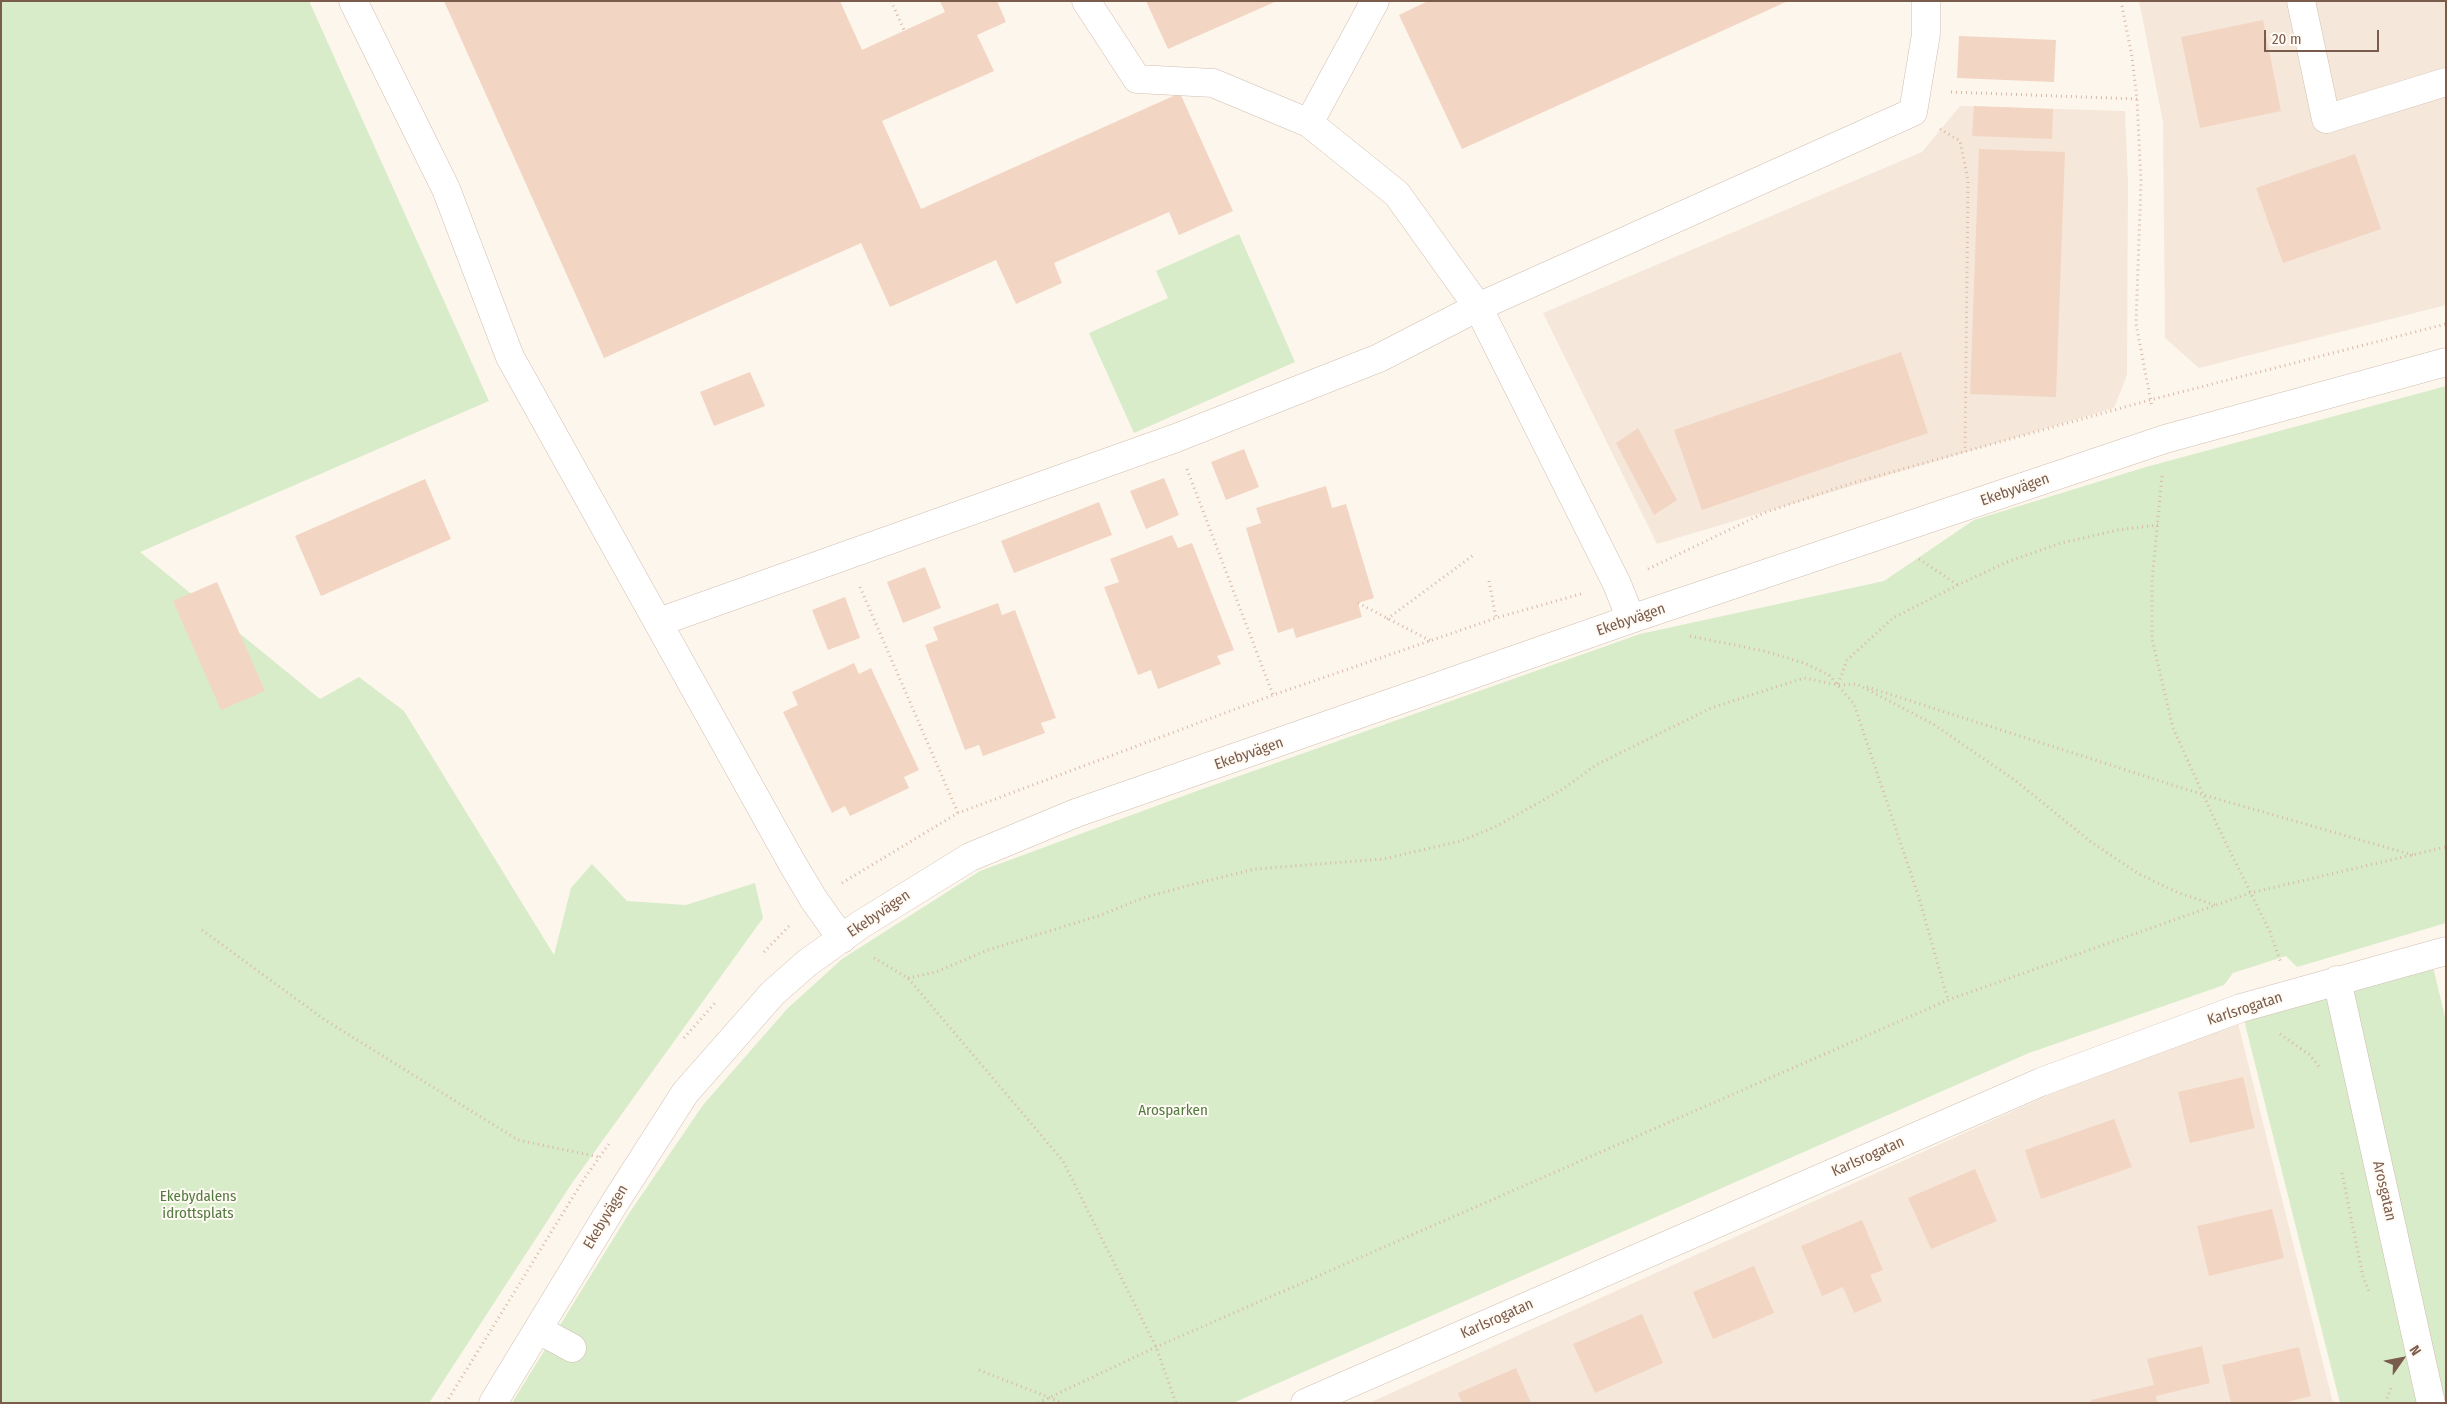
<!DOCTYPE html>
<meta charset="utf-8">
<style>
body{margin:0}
#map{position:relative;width:2447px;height:1404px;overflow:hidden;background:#fdf6ec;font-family:"Fira Sans Condensed",sans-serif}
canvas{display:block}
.frame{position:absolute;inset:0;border:2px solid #7a5c4d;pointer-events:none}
.north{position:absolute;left:2377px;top:1334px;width:50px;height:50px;-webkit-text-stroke:4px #fffaf3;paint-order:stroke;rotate:57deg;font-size:14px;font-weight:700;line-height:20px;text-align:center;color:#7a5c4d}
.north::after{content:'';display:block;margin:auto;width:18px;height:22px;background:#7a5c4d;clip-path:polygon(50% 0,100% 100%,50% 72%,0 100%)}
.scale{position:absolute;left:2264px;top:30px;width:115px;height:22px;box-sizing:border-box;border:2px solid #7a5c4d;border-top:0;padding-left:6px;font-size:15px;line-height:18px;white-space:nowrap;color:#7a5c4d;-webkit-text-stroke:4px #fffaf3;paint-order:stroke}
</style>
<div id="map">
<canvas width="2447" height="1404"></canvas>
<div class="frame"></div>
<div class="north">N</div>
<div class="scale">20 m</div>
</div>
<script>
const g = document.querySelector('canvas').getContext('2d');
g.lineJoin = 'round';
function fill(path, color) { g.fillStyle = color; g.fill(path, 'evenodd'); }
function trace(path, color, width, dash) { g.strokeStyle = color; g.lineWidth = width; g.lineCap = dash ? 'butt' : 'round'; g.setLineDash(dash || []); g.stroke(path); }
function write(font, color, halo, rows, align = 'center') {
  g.font = font + ' "Fira Sans Condensed",sans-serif'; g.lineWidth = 4; g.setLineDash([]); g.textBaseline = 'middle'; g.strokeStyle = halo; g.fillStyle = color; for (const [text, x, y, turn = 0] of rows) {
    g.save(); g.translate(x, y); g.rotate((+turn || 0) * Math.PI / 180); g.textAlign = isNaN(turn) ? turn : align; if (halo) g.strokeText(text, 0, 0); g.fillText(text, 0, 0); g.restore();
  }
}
fill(new Path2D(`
 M2139 1H2446V305L2199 368 2165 338 2163 122Z
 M1960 106 2125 111 2128 182 2127 375 2114 408 1657 544 1543 313 1922 152Z
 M2238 1023 2333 1403H1369L2046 1096Z`), '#f5e8da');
fill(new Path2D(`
 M1 1H309L489 401 140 552 320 699 359 677 404 711 554 955 571 888 592 864 627 901 686 905 755 883 763 918 572 1183 429 1403H1Z
 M1239 234 1295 362 1134 433 1089 333 1168 298 1156 271Z
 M2446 386V923L2297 967 2286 956 2233 973 2224 985 2029 1053 1233 1403H512L628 1215 703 1105 787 1009 842 959 980 871 1194 792 1640 634 1884 581 1974 520 2146 467Z
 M2430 954 2446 1021V1403H2340L2241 1008Z`), '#d8ecc9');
fill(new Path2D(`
 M444 1H840L862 50 945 12 940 1H997L1006 22 977 35 994 71 882 121 921 209 1180 93 1233 211 1179 235 1169 212 1054 263 1062 283 1016 304 996 260 890 307 861 243 604 358Z
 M1146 1H1277L1168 49Z
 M1428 1H1788L1462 149 1399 15Z
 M2263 20 2281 111 2200 128 2181 37Z
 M1959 36 2056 40 2054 82 1957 78Z
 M1974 106 2053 109 2052 139 1972 136Z
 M1979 149 2065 152 2056 397 1970 394Z
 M2355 154 2381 229 2283 263 2256 188Z
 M1901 352 1928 433 1702 510 1674 430Z
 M750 372 765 406 714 426 700 392Z
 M1638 428 1677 500 1654 515 1616 443Z
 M1244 449 1259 487 1226 500 1211 462Z
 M1164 478 1179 515 1146 529 1130 491Z
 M425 479 451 539 321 596 295 536Z
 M1326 486 1332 508 1346 504 1374 598 1358 603 1362 617 1296 638 1293 628 1278 633 1246 528 1261 523 1256 508Z
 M1099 502 1112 535 1014 573 1001 541Z
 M1172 535 1178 548 1192 543 1234 650 1217 656 1221 664 1158 689 1151 670 1138 675 1104 587 1119 582 1110 559Z
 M925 567 941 608 903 623 887 582Z
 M217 582 265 691 221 710 173 601Z
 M845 597 860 638 828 650 812 610Z
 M998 603 1002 615 1015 610 1056 718 1041 723 1045 733 983 756 979 745 965 750 925 645 938 640 933 627Z
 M854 663 859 674 871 668 919 770 904 777 909 788 850 816 845 806 832 813 783 712 798 705 792 692Z
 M2243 1077 2255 1128 2190 1143 2178 1092Z
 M2114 1119 2132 1167 2041 1199 2025 1150Z
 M1975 1169 1997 1221 1931 1249 1908 1198Z
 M2272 1209 2284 1258 2209 1276 2197 1226Z
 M1862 1220 1883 1270 1870 1275 1882 1301 1854 1313 1843 1287 1822 1296 1801 1246Z
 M1754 1266 1774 1313 1713 1339 1693 1292Z
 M1642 1314 1663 1363 1595 1393 1573 1344Z
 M2202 1346 2210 1383 2156 1396 2157 1403H2092L2091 1400 2154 1385 2147 1359Z
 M2299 1347 2311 1396 2283 1403H2231L2222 1365Z
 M1516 1368 1531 1403H1462L1458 1393Z`), '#f3d5c3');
const minor = new Path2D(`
 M353 1 446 189 510 357 792 863 814 900 842 939
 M1086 1 1137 79 1213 83 1309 123 1397 194 1478 307 1617 584 1631 619
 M2301 1 2326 119 2446 82
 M1309 123 1375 1
 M659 622 1176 438 1379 358 1478 307 1913 112 1926 34V1
 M2337 980 2431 1403
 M539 1330 572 1348
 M493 1403 614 1204 685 1093 773 993 807 963 860 925 970 857 1076 813 1631 619 2165 439 2446 362
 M1305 1403 2041 1082 2241 1008 2446 951`);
trace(minor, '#d1beb0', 29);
trace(new Path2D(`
 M891 1 904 30
 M2121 1 2132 57 2137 99 2141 182 2136 324 2152 407
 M1951 92 2137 99
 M1940 129 1960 141 1968 180 1965 452
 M1187 469 1273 695
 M2162 476 2152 581V639L2173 728 2218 827 2270 932 2281 963
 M1919 559 1958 585
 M1648 569 1764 513 1849 484 2150 400 2446 324
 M1489 581 1496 618
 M860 587 958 813
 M1358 603 1431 641
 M1387 619 1475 554
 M1690 636 1764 651 1804 663 1829 675 1854 704 1919 898 1948 1000
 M1838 684 1847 660 1893 618 1958 585 2007 562 2061 543 2118 530 2158 525
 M1867 687 2204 795 2413 855
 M842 883 958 813 1273 695 1496 618 1584 593
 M202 930 325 1020 518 1140 599 1157
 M764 952 791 924
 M874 958 908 978 1063 1161 1156 1347 1176 1403
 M908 978 936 972 988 950 1098 916 1143 898 1194 884 1255 869 1383 859 1461 841 1497 826 1563 789 1596 765 1711 708 1804 678 1838 685 1857 684 1933 724 2016 781 2091 842 2139 874 2179 893 2215 905
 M2280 1034 2310 1055 2320 1068
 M684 1038 716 1002
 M2342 1173 2363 1277 2369 1291
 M979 1370 1063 1403
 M446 1403 584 1179 611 1141
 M1038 1403 1156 1347 1948 1000 2250 893 2446 847
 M2385 1403 2392 1386`), '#d9b8a5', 3, [1, 4]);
trace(minor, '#fff', 28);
write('15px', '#7a5c4d', '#fffaf3', [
 ["Ekebyvägen",2015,490,-19],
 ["Ekebyvägen",1631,620,-19],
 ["Ekebyvägen",1249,754,-19],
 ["Ekebyvägen",879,914,-34],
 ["Karlsrogatan",2245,1009,-18],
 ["Karlsrogatan",1868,1157,-24],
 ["Arosgatan",2384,1191,77],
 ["Ekebyvägen",606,1217,-59],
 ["Karlsrogatan",1497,1319,-24]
]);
write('15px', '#537a41', '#fffaf3', [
 ["Arosparken",1173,1111],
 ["Ekebydalens",198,1197],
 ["idrottsplats",198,1214]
]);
</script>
